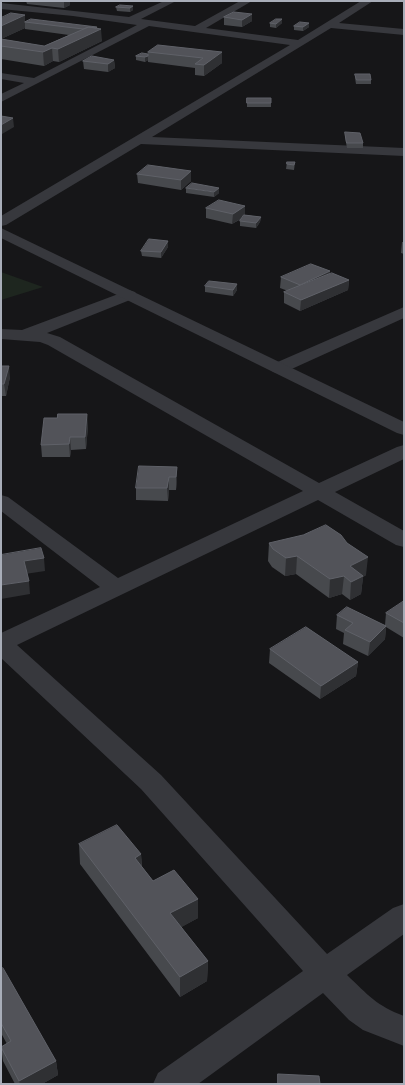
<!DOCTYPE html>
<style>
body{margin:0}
#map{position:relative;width:405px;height:1085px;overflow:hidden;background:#161618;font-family:Quicksand,sans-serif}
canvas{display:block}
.frame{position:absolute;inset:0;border:2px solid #a8adb8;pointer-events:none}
</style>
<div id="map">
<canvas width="405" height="1085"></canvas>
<div class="frame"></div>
</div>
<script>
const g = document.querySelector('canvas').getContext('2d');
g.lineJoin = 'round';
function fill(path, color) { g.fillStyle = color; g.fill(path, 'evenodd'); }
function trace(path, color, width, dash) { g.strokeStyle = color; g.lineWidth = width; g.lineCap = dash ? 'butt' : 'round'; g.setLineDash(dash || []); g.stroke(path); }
fill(new Path2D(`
 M1 272 43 287 1 300Z`), '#1e261f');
fill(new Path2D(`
 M164 1H176L141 19 195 26 240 1H252L206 28 298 40 361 1H373L339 23 404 29V35L331 28 152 137 404 148V156L141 144 6 225 1 226V216L290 45 149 26 1 102V94L24 83 1 79V73L34 78 137 25 73 16 1 9V3L129 17Z
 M129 290 135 292 137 295 135 298 47 333 60 337 319 483 397 447 404 445V459L335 492 404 531V547L396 545 318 500 17 645 161 775 327 954 393 908 404 904V934L347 975C368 995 377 1006 404 1016V1046L363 1030 349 1020 323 993 198 1084H153L158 1073 303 971 141 789 1 658V633L100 587 1 511V495L8 497 118 578 303 491 48 345 40 342 1 339V329L22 330Z
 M404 307V318L285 372 279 373 273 372 270 368 273 364Z`), '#37383d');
fill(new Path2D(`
 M1 228 404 422V435L397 433 1 238Z`), '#37383d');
fill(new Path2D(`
 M26 1H70V5L64 8 27 4Z
 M133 6V10L130 12 117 11 116 7Z
 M234 12 252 21 242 27 224 25V17Z
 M1 18 25 21 97 27 102 41 59 62 53 61 44 66 1 59V39L44 46 69 35 25 29V28L1 39Z
 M270 23H282L276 28 270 27Z
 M309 23V27L303 31 294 30V26Z
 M158 45 222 63 204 76 195 75V68L148 62V60L145 62 136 60V56L148 54V52Z
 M114 60 115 68 108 72 84 69 83 61Z
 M355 74 371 80V84H356L355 78Z
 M247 98H271V107H247Z
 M345 132 363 143V148H347L345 137Z
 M287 162H295L294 170 286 169Z
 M191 171V181L181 190 138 183 137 174Z
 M186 188 219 193 214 197 186 193Z
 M245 206V215L261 217 260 222 256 228 240 226V221L241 219 232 224 206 218V208Z
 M168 241V247L161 258 142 256 141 251Z
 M402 242H404V254L401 253Z
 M330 274 349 280 348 290 300 311 284 303V292L288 291 280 288 281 277Z
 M237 284V290L233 296 205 292V286Z
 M1 366 10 377 6 396H1Z
 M88 426 86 449 71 450 70 457H42L41 445Z
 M177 467V479L176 490H169L168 501 136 500V488Z
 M269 543 366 575 363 577 361 594 350 600 342 594 329 598 296 574 285 576 272 567 268 561Z
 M404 601V638L386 627 385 639 368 656 343 644 344 633 336 629 337 615 385 625 386 613Z
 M270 649 358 662 356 676 320 699 269 663Z
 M79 844 141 854 142 867 153 881 198 899V918L181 927 208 961 207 981 180 997 80 864Z
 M1 969 56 1061 58 1075 42 1084H15L3 1061 1 1047 7 1044 1 1033Z`), '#47494d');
fill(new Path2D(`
 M64 1H70V5L64 8Z
 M133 6V10L130 12V8Z
 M252 14V21L242 27V20Z
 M25 15V28L1 39V26Z
 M282 19V23L276 28V24Z
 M309 23V27L303 31V27Z
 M97 27V31L101 29 102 41 59 62 58 49Z
 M52 48 53 61 44 66 43 52Z
 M222 52V63L204 76V65Z
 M148 56V60L145 62V57Z
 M114 60 115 68 108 72V64Z
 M13 118 14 127 2 134 1 125Z
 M191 171V181L181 190V180Z
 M219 188V193L214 197V192Z
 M245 206V216L232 224 233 214Z
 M261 217 260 222 256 228V223Z
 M168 241V247L161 258V252Z
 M330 271 329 282 299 296 300 285Z
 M349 280 348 290 300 311 301 300Z
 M237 284V290L233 296V290Z
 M9 366 10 377 6 396 4 384Z
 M87 414 88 426 86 449 85 437Z
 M70 437 71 450 70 457 69 444Z
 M177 467V479L176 490V477Z
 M169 477V490L168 501 167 488Z
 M297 556 296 574 285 576 286 558Z
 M368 557 366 575 363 577 361 594 350 600 351 582 350 566Z
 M44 558 45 571 25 574 24 561Z
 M344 576 342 594 329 598 330 579Z
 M29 581 30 594 1 599V585Z
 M386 626 385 639 368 656 370 642Z
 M358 662 356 676 320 699 321 686Z
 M141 854 142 874 135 858Z
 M198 899V918L171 933 170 913Z
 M208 961 207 981 180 997V977Z
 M56 1061 58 1075 42 1084H20L19 1081Z`), '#2f3033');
const building = new Path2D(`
 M120 5 133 6 130 8 116 7Z
 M234 12 252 14 242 20 224 17Z
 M11 13 25 15 1 26V18Z
 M31 19 97 27 96 28 89 27 83 29 25 22Z
 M276 19H282L276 24 270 23Z
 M300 22 309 23 303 27 294 26Z
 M89 27 101 29 58 49 52 48 43 52 1 46V39L44 46Z
 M158 45 222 52 204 65 195 64 203 58 148 52Z
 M142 53 148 54V56L145 57 136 56Z
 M92 56 114 60 108 64 83 61Z
 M355 74H370L371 80H357Z
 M247 98H271V103H247Z
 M1 116 13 118 1 125Z
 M345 132 360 133 363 143H347Z
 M287 162H295L294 165 287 164Z
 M148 165 191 171 181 180 137 174Z
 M192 183 219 188 214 192 186 188Z
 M219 200 245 206 233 214 206 208Z
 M244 215 261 217 256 223 240 221Z
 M149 239 168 241 161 252 141 251Z
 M311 264 330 271 300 285 281 277Z
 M332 273 349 280 301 300 284 292Z
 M209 281 237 284 233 290 205 286Z
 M1 366H9L4 384H1Z
 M58 414H87L85 437H70L69 444 41 445 44 418H57Z
 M139 466 177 467 176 477H169L167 488H136Z
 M326 525 341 535 347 543 368 557 350 566 363 576 351 582 344 576 330 579 297 556 286 558 273 549 269 543 303 535Z
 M41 548 44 558 24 561 29 581 1 585V555Z
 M404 601V623L386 613Z
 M347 607 386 626 370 642 345 630 353 623 337 615Z
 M306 627 358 662 321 686 270 649Z
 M117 825 141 854 135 858 153 881 174 870 198 899 170 913 208 961 180 977 79 844Z
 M3 968 56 1061 19 1081 1 1047 11 1041 1 1023V969Z
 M278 1074 319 1076 320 1084H278Z`);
fill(building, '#525359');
trace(building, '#5f6168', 1);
</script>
